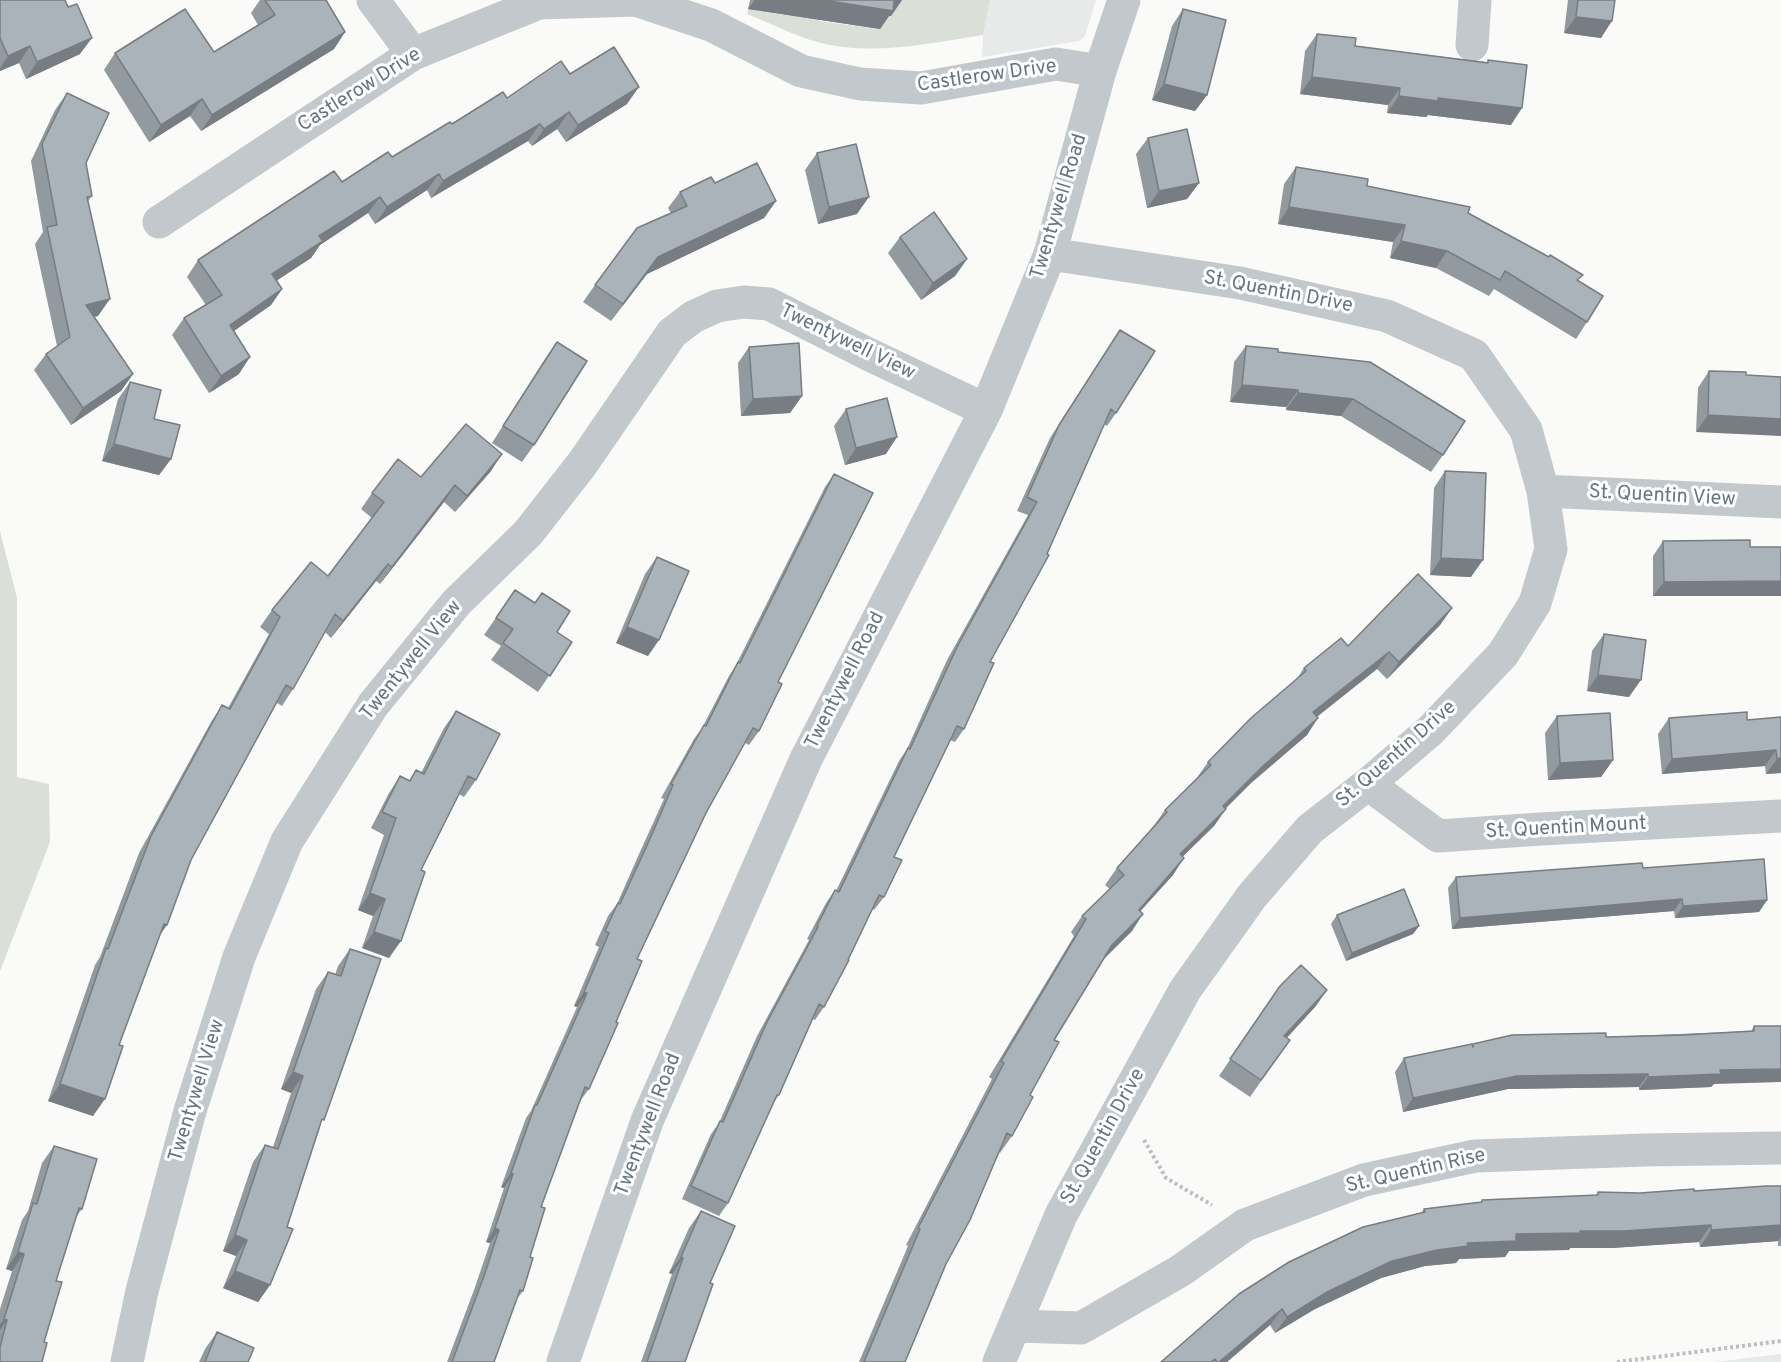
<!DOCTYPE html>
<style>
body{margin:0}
canvas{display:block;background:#fafaf8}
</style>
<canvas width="1781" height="1362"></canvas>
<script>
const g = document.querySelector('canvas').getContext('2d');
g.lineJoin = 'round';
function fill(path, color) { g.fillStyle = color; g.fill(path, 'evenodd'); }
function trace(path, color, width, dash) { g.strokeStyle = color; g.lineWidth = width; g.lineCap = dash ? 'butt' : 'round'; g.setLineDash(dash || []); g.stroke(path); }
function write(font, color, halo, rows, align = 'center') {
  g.font = font + ' Overpass,sans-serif'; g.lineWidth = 6; g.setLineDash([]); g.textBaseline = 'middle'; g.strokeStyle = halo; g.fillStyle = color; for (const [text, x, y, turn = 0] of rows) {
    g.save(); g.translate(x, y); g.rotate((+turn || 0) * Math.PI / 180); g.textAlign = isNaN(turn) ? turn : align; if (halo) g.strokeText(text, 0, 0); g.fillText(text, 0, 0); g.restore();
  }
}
fill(new Path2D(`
 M990 0H1096L1085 36 1079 41 982 57 983 35Z
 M1781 1354V1362H1715Z`), '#e8e9e9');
fill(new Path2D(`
 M787 0H821L819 21 879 29 882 15 891 16 893 0H990L983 35C931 43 873 56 821 43 795 36 772 24 747 14L748 9 784 15Z
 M0 531 17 598V777L49 784 50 842 0 971Z`), '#dadfd7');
trace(new Path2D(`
 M1144 1140 1166 1178 1212 1205
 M1617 1362 1781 1341`), '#bbbfc2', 4, [3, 3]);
trace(new Path2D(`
 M373 0 413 54
 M1472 45 1475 0
 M159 222 413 54 539 3 636 0 711 25 801 71 860 84 921 88 1056 64 1100 71
 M1543 491 1781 502
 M1368 784 1438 836 1541 829 1781 816
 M1015 1326 1081 1328 1180 1271 1245 1225 1364 1180 1475 1156 1645 1150 1781 1148
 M127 1362 142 1291 190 1111 239 957 287 841 373 705 456 603 528 533 582 464 672 333 693 317 717 306 744 302 769 304 868 354 986 410
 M563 1362 647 1121 806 759 986 410 1050 254 1100 71 1124 0
 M999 1362 1061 1215 1185 990 1252 896 1310 829 1368 784 1431 730 1503 654 1535 603 1551 549 1543 491 1526 430 1474 355 1387 316 1240 283 1050 254`), '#c3c8cc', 33);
fill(new Path2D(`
 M0 0 80 54 26 79 19 63 0 71Z
 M260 0H326L345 32 334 49 201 131 190 116 149 142 104 70 115 53 214 52 258 25 251 13Z
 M750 0H902L891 16H889L880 29 748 9Z
 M1568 0H1615L1601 38 1564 33Z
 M1183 9 1207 95 1195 111 1152 100 1172 26Z
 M1317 34 1355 46 1487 62 1488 60 1511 125 1428 115 1426 117 1387 113 1388 105 1300 94 1305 51Z
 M570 74 627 104 566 142 557 129 532 146 528 141 431 198 427 190 375 224 368 213 320 245 311 258 277 280 282 289 271 305 234 331 239 374 209 393 172 335 184 318 206 305 187 277 198 260 342 182 392 157 452 124 507 98Z
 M67 93 86 163 92 196 88 201 98 316 94 317 133 374 121 391 71 425 34 370 46 354 57 346 35 244 43 232 31 161 55 110Z
 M1148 138 1199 183 1187 199 1147 208 1136 154Z
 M817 153 857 214 818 224 805 170Z
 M1296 167 1468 213 1578 281 1587 322 1576 339 1494 289 1489 296 1436 268 1390 258 1393 242 1278 224 1284 184Z
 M680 192 776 201 764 218 647 274 611 321 583 302 595 285 671 213 668 208Z
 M900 237 967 259 955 276 921 300 888 253Z
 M1120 330 1116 413 1107 426 1104 424 990 662 964 729 955 742 950 740 894 857 884 897 874 910 872 909 824 1007 815 1020 813 1019 779 1095 772 1105 728 1203 719 1216 682 1199 711 1134 719 1123 757 1036 809 940 807 939 826 903 835 890 836 891 899 761 907 749 947 660 1028 515 1017 511 1050 438Z
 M557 342 534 445 522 462 492 443 545 359Z
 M1246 346 1278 352 1443 455 1431 472 1341 416 1286 410V407L1230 402 1234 362Z
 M749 347 802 396 790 413 741 416 738 363Z
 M1709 371 1746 375 1696 432 1698 388Z
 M130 382 154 419 171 459 159 475 102 461 118 399Z
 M846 409 886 454 845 465 834 426Z
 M491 471 455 512 444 502 380 584 376 581 331 638 325 632 293 689 282 706 277 703 191 860 159 936 93 1116 48 1101 95 965 100 957 139 853 211 722 222 705 228 708 269 634 260 627 272 610 328 576 372 518 361 509 372 493 421 477Z
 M1445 471 1471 577 1430 575 1434 488Z
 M834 474 778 682 759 731 749 745 745 743 706 813 637 959 616 1022 589 1089 580 1101 541 1207 523 1291 516 1300 494 1362H447L474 1290 490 1243 486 1242 504 1188 501 1187 526 1118 531 1111 577 1007 574 1006 599 947 595 945 608 916 617 904 639 854 664 799 661 798 694 739 702 728 729 676 736 665 825 487Z
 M1663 541 1750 547H1781V596H1653V556Z
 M657 557 648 656 616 643 645 574Z
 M515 590 557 632 572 642 538 692 491 660 501 646 484 635Z
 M1452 608 1440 625 1387 679 1377 669 1317 717 1307 735 1251 783 1225 809 1214 826 1183 856 1173 875 1140 911 1132 931 1104 958 1054 1040 1012 1136 1000 1153 999 1152 946 1264 905 1362H859L908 1246 906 1245 992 1079 989 1077 1074 936 1071 932 1082 916 1110 889 1105 885 1117 868 1153 827 1165 810 1196 779 1208 762 1296 680 1304 668 1348 646Z
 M1604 634 1629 697 1587 691 1592 651Z
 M456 711 476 780 464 797 459 794 421 870 389 958 362 948 373 916 358 910 384 835 371 828 389 793 400 776 409 781 416 770 421 773 444 728Z
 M1557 716 1613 760 1601 777 1548 780 1545 733Z
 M1781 717V773L1766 774 1765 766 1662 774 1658 734 1669 718 1747 720Z
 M1643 868 1767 900 1759 912 1675 918 1674 911 1452 929 1448 888 1456 877Z
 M1337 915 1419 926 1413 934 1346 961 1331 924Z
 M350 949 320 1127 287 1227 270 1285 258 1302 223 1288 236 1256 223 1251 253 1162 265 1145 273 1147 291 1093 281 1089 316 989 328 972 335 975 338 966Z
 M1280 986 1327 990 1315 1007 1287 1038 1290 1040 1250 1097 1219 1076Z
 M1754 1026H1781L1714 1084 1711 1087 1639 1090V1087L1508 1089 1403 1112 1395 1072 1404 1058 1472 1045 1606 1037 1751 1031Z
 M54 1146 82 1209 76 1217 56 1281 44 1342 0 1362V1309L12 1271 6 1269 22 1220 28 1211 42 1163Z
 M1781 1186V1246H1778V1241L1700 1247 1699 1242 1612 1248H1570L1569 1250 1509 1251 1505 1257 1459 1259 1456 1263 1425 1266 1381 1278 1315 1309 1275 1333 1270 1325 1227 1362H1161L1421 1213 1424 1209 1481 1202 1482 1200 1596 1195 1598 1192 1640 1193 1694 1191Z
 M701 1211 710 1283 685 1362H641L672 1274 669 1273 689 1228Z
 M217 1332 248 1362H199L200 1360 205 1349Z`), '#929a9f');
fill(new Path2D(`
 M755 0H902L891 16H889L880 29 748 9Z
 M1576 17 1612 21 1601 38 1564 33Z
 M345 32 334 49 201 131 212 115Z
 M92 38 80 54 26 79 37 62Z
 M30 46 19 63 0 71V68L8 56Z
 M1312 77 1400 88 1388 105 1300 94Z
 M1164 84 1207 95 1195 111 1152 100Z
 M639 87 627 104 566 142 578 125Z
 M1399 96 1438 98 1522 108 1511 125 1428 115 1426 117 1387 113Z
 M202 99 190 116 149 142 161 125Z
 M569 112 557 129 532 146 544 129Z
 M540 124 528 141 431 198 443 181Z
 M439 174 427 190 375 224 387 207Z
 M1199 183 1187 199 1147 208 1159 191Z
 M380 197 368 213 320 245 311 258 261 291 272 274 319 236Z
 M869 197 857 214 818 224 829 207Z
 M776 201 764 218 647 274 611 321 658 257Z
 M1289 207 1405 225 1393 242 1278 224Z
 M1401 241 1447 251 1436 268 1390 258Z
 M967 259 955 276 921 300 933 283Z
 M282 289 271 305 218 342 230 325Z
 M110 299 98 316 74 321 86 305Z
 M250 357 239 374 209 393 221 376Z
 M133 374 121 391 71 425 83 408Z
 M1242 385 1298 390 1286 407 1230 402Z
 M1298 393 1353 399 1341 416 1286 410Z
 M802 396 790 413 741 416 753 399Z
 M1708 415 1781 419V436L1696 432Z
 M897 437 886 454 845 465 856 448Z
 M114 444 171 459 159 475 102 461Z
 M502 454 491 471 455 512 467 496Z
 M455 485 444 502 380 584 392 567Z
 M1441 558 1483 560 1471 577 1430 575Z
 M388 564 376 581 331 638 343 621Z
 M1781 581V596H1653L1664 582Z
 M1452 608 1440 625 1387 679 1399 662Z
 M627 627 659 640 648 656 616 643Z
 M1389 652 1377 669 1301 729 1313 712Z
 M1598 675 1641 680 1629 697 1587 691Z
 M1318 718 1307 735 1251 783 1211 823 1223 806 1263 766Z
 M1776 750 1765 766 1662 774 1672 759Z
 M1781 758V773L1766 774 1777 759Z
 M1613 760 1601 777 1548 780 1560 763Z
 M1226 809 1214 826 1168 871 1180 854Z
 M1184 858 1173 875 1127 926 1139 910Z
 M370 893 385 899 373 916 358 910Z
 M1682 899 1674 911 1452 929 1460 918Z
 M1767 900 1759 912 1675 918 1683 906Z
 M1143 914 1132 931 1101 962 1112 945Z
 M164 924 167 925 155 942Z
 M1419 926 1413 934 1346 961 1352 953Z
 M374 932 401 941 389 958 362 948Z
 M1327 990 1315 1007 1272 1053 1284 1036Z
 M584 992 587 993 577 1007 574 1006Z
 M1781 1069V1082L1714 1084 1711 1087 1639 1090 1648 1077 1720 1070Z
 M293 1072 303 1076 291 1093 281 1089Z
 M1648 1074 1639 1087 1508 1089 1403 1112 1413 1098 1517 1076Z
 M60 1084 105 1099 93 1116 48 1101Z
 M511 1173 513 1174 504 1188 501 1187Z
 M1711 1225 1699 1242 1612 1248H1570L1569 1250 1509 1251 1505 1257 1459 1259 1456 1263 1425 1266 1381 1278 1315 1309 1275 1333 1287 1317 1327 1292 1392 1261 1437 1250 1467 1243 1516 1234Z
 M1781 1225V1237L1778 1241 1700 1247 1711 1230Z
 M495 1228 499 1230 490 1243 486 1242Z
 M235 1235 247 1240 236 1256 223 1251Z
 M18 1252 24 1254 12 1271 6 1269Z
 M681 1257 683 1258 672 1274 669 1273Z
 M235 1271 270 1285 258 1302 223 1288Z
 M1282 1309 1270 1325 1227 1362H1219Z
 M4 1319 7 1320 0 1330V1324Z`), '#777d82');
const building = new Path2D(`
 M0 0H65L68 7 77 4 92 38 37 62 30 46 8 56 0 38Z
 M265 0H326L345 32 212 115 202 99 161 125 115 53 185 9 214 52 275 15Z
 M823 0H894L893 11Z
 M1578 0H1615L1612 21 1576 17Z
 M1183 9 1226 20 1207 95 1164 84Z
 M1317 34 1356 38 1355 46 1488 63V60L1527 65 1522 108 1438 98V101L1399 96 1400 88 1312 77Z
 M614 47 639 87 578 125 569 112 544 129 540 124 443 181 439 174 387 207 380 197 319 236 323 241 272 274 282 289 230 325 250 357 221 376 184 318 222 295 198 260 334 171 342 182 388 152 392 157 450 122 452 124 503 92 507 98 561 61 570 74Z
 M67 93 109 113 86 163 92 196 87 197 110 299 86 305 133 374 83 408 46 354 70 337 47 227 57 225 42 144Z
 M1187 129 1199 183 1159 191 1148 138Z
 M856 144 869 197 829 207 817 153Z
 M757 163 776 201 658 257 623 304 595 285 637 228 687 206 680 192 711 177 715 183Z
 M1296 167 1368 179 1367 186 1470 207 1468 213 1549 257 1550 255 1583 275 1577 280 1603 296 1587 322 1505 271 1500 280 1447 251 1401 241 1405 225 1289 207Z
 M934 212 967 259 933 283 900 237Z
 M1120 330 1155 351 1116 413 1111 409 1047 554 1049 555 990 662 994 663 964 729 957 726 894 857 902 860 884 897 879 895 848 960H849L824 1007 819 1004 779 1095H777L728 1203 691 1186 720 1121 723 1122 767 1022 818 927 817 926 835 890 839 892 908 748 910 749 957 647 1037 502 1027 497 1059 425Z
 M557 342 587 361 534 445 503 426Z
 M799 343 802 396 753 399 749 347Z
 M1246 346 1278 349V352L1370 362 1465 421 1443 455 1353 399 1298 393V390L1242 385Z
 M1709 371 1746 372V375L1781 377V419L1708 415Z
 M130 382 161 390 154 419 180 425 171 459 114 444Z
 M887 398 897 437 856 448 846 409Z
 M466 424 502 454 467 496 455 485 392 567 388 564 343 621 335 614 293 689 286 685 191 860 167 925 164 924 119 1045 123 1046 105 1099 60 1084 106 948 108 949 151 836 222 705 230 709 280 617 272 610 311 562 328 576 384 502 372 493 398 459 421 477Z
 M1445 471 1486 473 1483 560 1441 558Z
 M834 474 873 493 778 682 782 684 759 731 753 728 706 813 637 959 642 961 616 1022 618 1023 589 1089 585 1087 541 1207 545 1208 530 1257 533 1258 523 1291 520 1290 494 1362H452L484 1276 499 1230 495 1228 513 1174 511 1173 535 1105H537L587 993 584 992 609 933 605 931 618 903 620 904 649 841 673 785 671 784 704 725 706 726 738 662 740 663Z
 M1750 540V547H1781V581L1664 582 1663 541Z
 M657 557 689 571 659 640 627 627Z
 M1418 574 1452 608 1399 662 1389 652 1313 712 1318 718 1263 766 1223 806 1226 809 1180 854 1184 858 1139 910 1143 914 1112 945 1054 1040 1059 1042 1030 1095 1033 1097 1012 1136 1007 1133 970 1220 946 1264 905 1362H864L920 1229 918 1228 1004 1063 1001 1061 1086 919 1082 916 1124 875 1117 868 1167 812 1165 810 1211 765 1208 762 1251 718 1306 671 1304 668 1341 638 1348 646Z
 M515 590 535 603 542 593 570 611 557 632 572 642 550 676 503 643 513 629 496 618Z
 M1604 634 1646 640 1641 680 1598 675Z
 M456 711 500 734 476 780 468 776 421 870 425 872 401 941 374 932 385 899 370 893 396 818 382 812 400 776 410 781 416 770 424 774Z
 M1747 712V720L1781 717V758L1777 759 1776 750 1672 759 1669 718Z
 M1610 713 1613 760 1560 763 1557 716Z
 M1764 859 1767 900 1683 906 1682 899 1460 918 1456 877 1642 863 1643 868Z
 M1404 889 1419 926 1352 953 1337 915Z
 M350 949 381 959 324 1120 322 1119 287 1227 293 1229 270 1285 235 1271 247 1240 235 1235 265 1145 278 1149 303 1076 293 1072 328 972 341 976Z
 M1301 965 1327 990 1284 1036 1290 1040 1261 1080 1230 1059 1280 986Z
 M1754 1026H1781V1069L1720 1070 1721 1074 1648 1077V1074L1517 1076 1413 1098 1404 1058 1472 1044 1473 1047V1044L1512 1035 1606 1033V1037L1683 1035 1754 1031Z
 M54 1146 97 1159 82 1209 79 1208 56 1281 62 1282 44 1342 47 1343 42 1362H0V1347L7 1320 4 1319 24 1254 18 1252 33 1203 37 1204Z
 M1766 1186H1781V1225L1711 1230V1225L1624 1231H1580V1233L1516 1234V1241L1467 1243 1468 1246 1437 1250 1392 1261 1327 1292 1287 1317 1282 1309 1219 1362H1217L1215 1359 1211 1362H1161L1239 1294 1289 1262 1363 1227 1425 1212 1424 1209 1482 1202V1200L1598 1195V1192L1640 1193 1694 1189V1191Z
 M701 1211 735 1226 710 1283 713 1284 685 1362H647L683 1258 681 1257Z
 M217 1332 254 1348 248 1362H205Z`);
fill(building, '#aab3b9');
trace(building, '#777d82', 1.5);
write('20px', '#657683', '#fff', [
 ["Castlerow Drive",987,77,-8],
 ["Castlerow Drive",360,91,-32],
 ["Twentywell Road",1060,207,-73],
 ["St. Quentin Drive",1278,293,11],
 ["Twentywell View",847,343,26],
 ["St. Quentin View",1662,497,3],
 ["Twentywell View",412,661,-51],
 ["Twentywell Road",846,681,-63],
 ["St. Quentin Drive",1397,755,-41],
 ["St. Quentin Mount",1566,829,-3],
 ["Twentywell View",198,1091,-73],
 ["Twentywell Road",649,1125,-69],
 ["St. Quentin Drive",1104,1137,-61],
 ["St. Quentin Rise",1416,1172,-13]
]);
</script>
